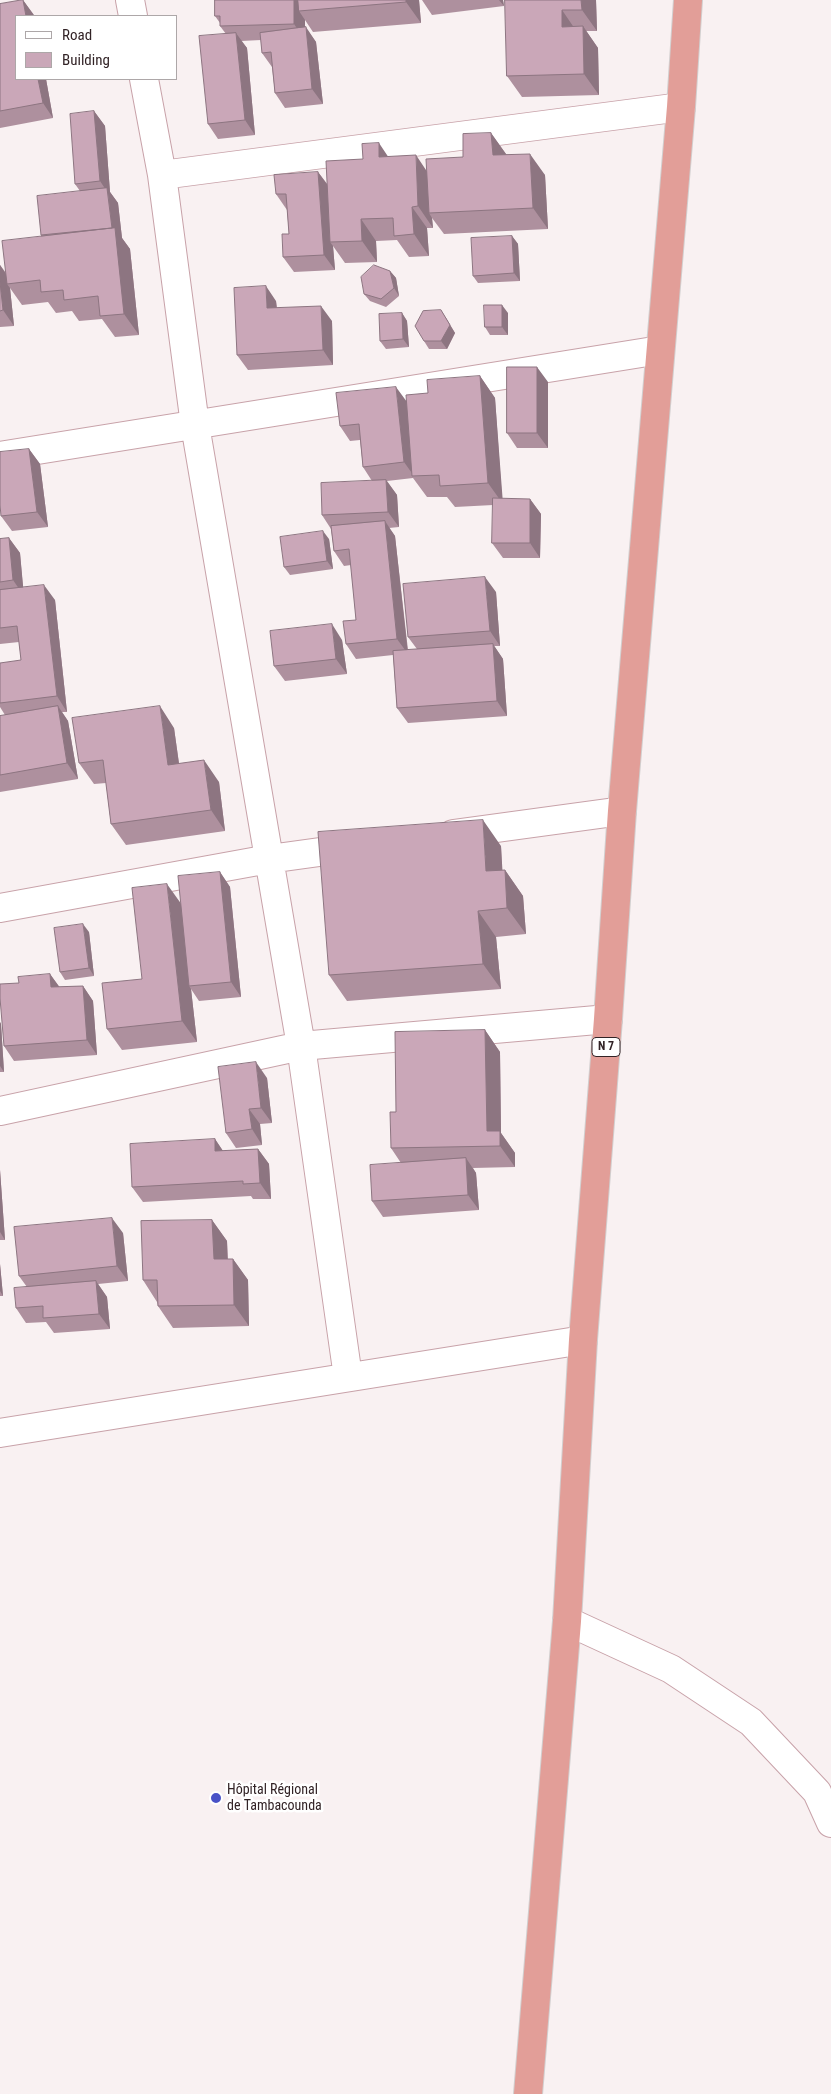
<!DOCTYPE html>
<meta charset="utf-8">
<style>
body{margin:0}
#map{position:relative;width:831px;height:2094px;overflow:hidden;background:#f9f1f2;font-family:"Roboto Condensed",sans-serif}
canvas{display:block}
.legend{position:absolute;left:15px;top:15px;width:162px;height:65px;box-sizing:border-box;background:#fff;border:1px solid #ada7a8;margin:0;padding:6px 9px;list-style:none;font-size:15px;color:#322326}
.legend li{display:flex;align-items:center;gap:10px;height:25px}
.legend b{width:25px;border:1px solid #ada7a8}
</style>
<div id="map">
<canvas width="831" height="2094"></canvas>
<ul class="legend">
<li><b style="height:6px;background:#fff"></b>Road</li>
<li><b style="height:14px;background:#caa7b8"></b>Building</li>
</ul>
</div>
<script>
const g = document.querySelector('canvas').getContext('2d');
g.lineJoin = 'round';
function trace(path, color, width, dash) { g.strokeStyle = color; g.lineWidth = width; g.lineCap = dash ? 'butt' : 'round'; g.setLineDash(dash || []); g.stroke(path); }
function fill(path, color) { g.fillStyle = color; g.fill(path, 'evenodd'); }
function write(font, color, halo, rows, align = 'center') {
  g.font = font + ' "Roboto Condensed",sans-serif'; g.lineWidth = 5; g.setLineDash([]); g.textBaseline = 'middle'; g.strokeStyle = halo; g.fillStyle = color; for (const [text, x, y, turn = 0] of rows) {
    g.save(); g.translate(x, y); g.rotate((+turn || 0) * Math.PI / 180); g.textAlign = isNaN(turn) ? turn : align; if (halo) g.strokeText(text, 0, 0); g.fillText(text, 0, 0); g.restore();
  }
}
const minor = new Path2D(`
 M130 0 133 16
 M144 79 162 175 195 425 301 1046 348 1377
 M162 175 681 107
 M0 456 660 350
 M453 834 622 811
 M0 908 269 859 356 847
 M0 1111 301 1046 608 1019
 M0 1433 583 1340
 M567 1621 671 1669 751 1722 817 1792 831 1823`);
const trunk = new Path2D(`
 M528 2094 567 1621 583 1340 608 1019 622 811 681 107 688 0`);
trace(minor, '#c8a2a9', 30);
trace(trunk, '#d2cfcf', 30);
trace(minor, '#fff', 28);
trace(trunk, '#e29e98', 28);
fill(new Path2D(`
 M23 0 34 16H16V79H46L53 118 0 128V4Z
 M419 0 421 23 313 32 305 20V27L316 42 323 104 285 108 275 93 272 67 262 53 261 40 241 41 247 48 255 135 218 139 208 124 226 34 220 26V23L215 16Z
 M422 0H503L504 6 432 15Z
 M505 0H596L597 31H586L598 48 599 95 522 97 507 76Z
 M94 111 105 126 110 192 118 203 122 238 130 249 139 335 115 337 102 319 79 321 72 311 56 313 48 302 22 305 10 288 14 326 0 327V265L6 273 41 236V235L80 191 75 184Z
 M491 133 506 154 545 175 548 229 444 234 432 218 433 228H427L429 256 409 257 397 240 376 241 377 262 345 263 333 246 335 270 294 272 283 257 289 234 287 210 276 194 318 172 328 185 363 159 388 156 427 171 463 157Z
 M512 236 518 244 520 281 478 283 473 276Z
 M390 271 396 278 399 296 386 307 370 301 364 294Z
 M276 301 277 308 332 321 333 365 248 370 237 355Z
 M402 313 407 321 409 347 386 349 380 341Z
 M508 313V335H490L485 327Z
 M446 318 455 333 447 349H429L424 341Z
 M480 376 495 398 502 499H530L541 514 540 558H503L492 543 493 505 455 507 447 497H427L413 478 387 481 397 495 399 527 389 528 395 536 408 650 417 649 408 637 496 592 500 646H494L503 659 507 716 408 723 397 708 393 655 356 659 346 644 356 620 351 565 344 566 334 551 331 529 322 515 372 481 363 467 360 440 350 441 340 426 407 402 428 393Z
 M548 382V448H517L507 433Z
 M29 449 40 464 48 527 12 531 1 516Z
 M9 538 20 553 23 588 55 600 67 712H62L68 721 78 779 0 792V716L5 715 0 707V703L21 660 19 642 0 644V539Z
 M329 539 333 569 290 575 284 567Z
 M342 640 347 674 285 681 274 666Z
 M174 728 179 763 219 782 225 831 126 845 111 824 106 783 94 784 79 763Z
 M501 846 502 870H505L523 896 526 934 496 937 501 989 347 1001 329 975Z
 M220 872 230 887 241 997 199 1001 191 989 197 1042 122 1050 107 1029 142 979 181 903Z
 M89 932 94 976 65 980 60 972Z
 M50 974 59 987 83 986 93 1001 97 1055 14 1061 4 1046 19 983Z
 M0 1022 1 1024 4 1072H0Z
 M485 1030 500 1052 501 1133 515 1153V1167L473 1168 476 1173 479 1210 383 1217 372 1201 401 1163 391 1148 396 1112Z
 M267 1078 272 1123 260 1124 262 1145 236 1148 226 1133Z
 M215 1139 223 1151 258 1149 269 1164 271 1199H253L251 1196 143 1202 132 1187Z
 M0 1170 5 1240H0Z
 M212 1220 227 1241 228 1259H233L248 1280 249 1326 173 1328 158 1306 157 1302 143 1280Z
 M123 1233 128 1281 98 1284 107 1297 110 1329 54 1333 46 1322 26 1323 16 1308 27 1287 19 1276Z
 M0 1264 3 1296H0Z`), '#ae909e');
fill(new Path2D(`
 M23 0 34 15V16H26Z
 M294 0H304L299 11 305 20V40L294 24Z
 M406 0H419L421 23 406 2Z
 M499 0H503L504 6Z
 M581 0H596L597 31 582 10Z
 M562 10 577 32 562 27Z
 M583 26 598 48 599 95 584 74Z
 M306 27 316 42 323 104 312 89Z
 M236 33 247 48 255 135 245 120Z
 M38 79H46L53 118 43 103Z
 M94 111 105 126 110 192 118 203 122 238 130 249 139 335 124 314 112 228 108 193 100 181Z
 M491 133 506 154 507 176 493 155Z
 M379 143 393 164 379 157Z
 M530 154 545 175 548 229 533 208Z
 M416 155 430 176 429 213 432 218 433 228 418 206Z
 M318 172 329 187 330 242 333 246 335 270 324 255Z
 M412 207 427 228 429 256 414 234Z
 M361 219 376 241 377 262 362 241Z
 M512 236 518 244 520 281 514 273Z
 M0 265 8 277 7 284 10 288 14 326 3 310 0 282Z
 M390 271 396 278 399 296 394 288Z
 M266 286 276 301 278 323 267 308Z
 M502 305 508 313V335L502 327Z
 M321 306 332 321 333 365 323 350Z
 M441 310 455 333 447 349 441 341Z
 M402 313 407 321 409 347 403 339Z
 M537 367 548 382V448L537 433Z
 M480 376 495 398 503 504 488 483Z
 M396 387 407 402 414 476 404 462Z
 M29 449 40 464 48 527 37 512Z
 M386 480 397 495 399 527 388 512Z
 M530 499 541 514 540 558 530 543Z
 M385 521 395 536 408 654 397 639Z
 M323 531 329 539 333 569 327 561Z
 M9 538 20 553 24 596 13 580Z
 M485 577 496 592 500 646 490 631Z
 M44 585 55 600 67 712 57 696Z
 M332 624 342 640 347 674 336 659Z
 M493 644 503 659 507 716 497 701Z
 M58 706 68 721 78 779 67 763Z
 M160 706 174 728 182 786 168 765Z
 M204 760 219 782 225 831 211 810Z
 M483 820 501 846 504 897 486 871Z
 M505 870 523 896 526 934 507 908Z
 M220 872 230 887 241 997 231 982Z
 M167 884 182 905 189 986 191 989 197 1042 182 1021Z
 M478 911 496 937 501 989 483 964Z
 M83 924 89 932 94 976 89 968Z
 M50 974 61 989 51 987Z
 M83 986 93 1001 97 1055 87 1040Z
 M0 1022 1 1024 4 1072 0 1066Z
 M485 1030 500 1052 501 1133 515 1153V1167L500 1146 487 1131Z
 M256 1062 267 1078 272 1123 261 1108Z
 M249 1109 260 1124 262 1145 252 1129Z
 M215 1139 225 1154 215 1151Z
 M258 1149 269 1164 271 1199 260 1183Z
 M466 1158 476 1173 479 1210 468 1195Z
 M0 1170 5 1240 0 1232Z
 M112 1218 123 1233 128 1281 117 1266Z
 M212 1220 227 1241 228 1280 214 1259Z
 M233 1259 248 1280 249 1326 234 1305Z
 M0 1264 3 1296 0 1291Z
 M96 1281 107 1297 110 1329 99 1314Z`), '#8d7581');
const building = new Path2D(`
 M23 0 26 16H16V79H38L43 103 0 111V4Z
 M215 0H294V24L220 26V16H215Z
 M298 0H406V2L299 11Z
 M505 0H581L582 10H562V27L583 26 584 74 507 76Z
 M306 27 312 89 275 93 271 52 262 53 260 33Z
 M236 33 245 120 208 124 199 36Z
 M94 111 100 181 75 184 70 114Z
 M491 133 493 155 530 154 533 208 429 213 426 159 463 157V134Z
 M379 143V157L416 155 418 206 412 207 414 234 394 236 393 218 361 219 362 241 330 242 326 161 363 159 362 144Z
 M318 172 324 255 283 257 282 234H289L286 194H276L274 175Z
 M107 188 112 228 41 235 37 196Z
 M115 228 124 314 100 316 98 296 64 300 63 290 41 292 40 280 7 284 2 241Z
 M512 236 514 273 473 276 471 238Z
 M374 265 390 271 394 288 381 299 364 294 361 277Z
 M0 282 3 310 0 311Z
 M266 286 267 308 321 306 323 350 237 355 234 288Z
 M484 305H502V327H485Z
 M441 310 450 325 441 341H424L415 326 423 311Z
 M402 313 403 339 380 341 379 314Z
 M507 367H537V433H507Z
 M480 376 488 483 440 486 439 475 412 476 406 395 428 393 427 380Z
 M396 387 404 462 363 467 359 424 340 426 336 393Z
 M29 449 37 512 1 516 0 505V452Z
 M386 480 388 512 322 515 321 483Z
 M493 498 530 499V543H492Z
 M385 521 397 639 346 644 343 621 356 620 349 549 334 551 331 526Z
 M323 531 327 561 284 567 280 537Z
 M9 538 13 580 0 582V539Z
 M485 577 490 631 408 637 403 584Z
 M44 585 57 696 0 703V663L21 660 17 626 0 628V590Z
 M332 624 336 659 274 666 270 631Z
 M493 644 497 701 397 708 393 651Z
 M58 706 67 763 0 775V716Z
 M160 706 168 765 204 760 211 810 111 824 103 760 79 763 72 718Z
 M483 820 486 871 505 870 507 908 478 911 483 964 329 975 318 832Z
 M220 872 231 982 189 986 178 876Z
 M167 884 182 1021 107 1029 102 983 142 979 132 888Z
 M83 924 89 968 60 972 54 928Z
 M50 974 51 987 83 986 87 1040 4 1046 0 998V984L19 983 18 977Z
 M485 1030 487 1131H500V1146L391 1148 390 1112H396L395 1032Z
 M256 1062 261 1108 249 1109 252 1129 226 1133 218 1067Z
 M215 1139V1151L258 1149 260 1183 243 1184V1181L132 1187 130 1144Z
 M466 1158 468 1195 372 1201 370 1165Z
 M112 1218 117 1266 19 1276 14 1227Z
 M212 1220 214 1259H233L234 1305 158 1306 157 1280H143L141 1221Z
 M96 1281 99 1314 43 1318V1306L16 1308 14 1288Z`);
fill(building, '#caa7b8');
trace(building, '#8d7581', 1);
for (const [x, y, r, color] of [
 [216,1798,6,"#4952c7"]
]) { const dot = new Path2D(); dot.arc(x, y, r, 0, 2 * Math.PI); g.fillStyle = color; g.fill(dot); trace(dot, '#fff', 2); }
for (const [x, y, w] of [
 [606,1047,28]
]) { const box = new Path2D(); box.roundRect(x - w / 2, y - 9.5, w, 19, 4); g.fillStyle = '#fff'; g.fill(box); trace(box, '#322326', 1); }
write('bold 12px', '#322326', null, [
 ["N 7",606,1047]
]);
write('14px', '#322326', '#fff', [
 ["Hôpital Régional",227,1790],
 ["de Tambacounda",227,1806]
], 'left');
</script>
